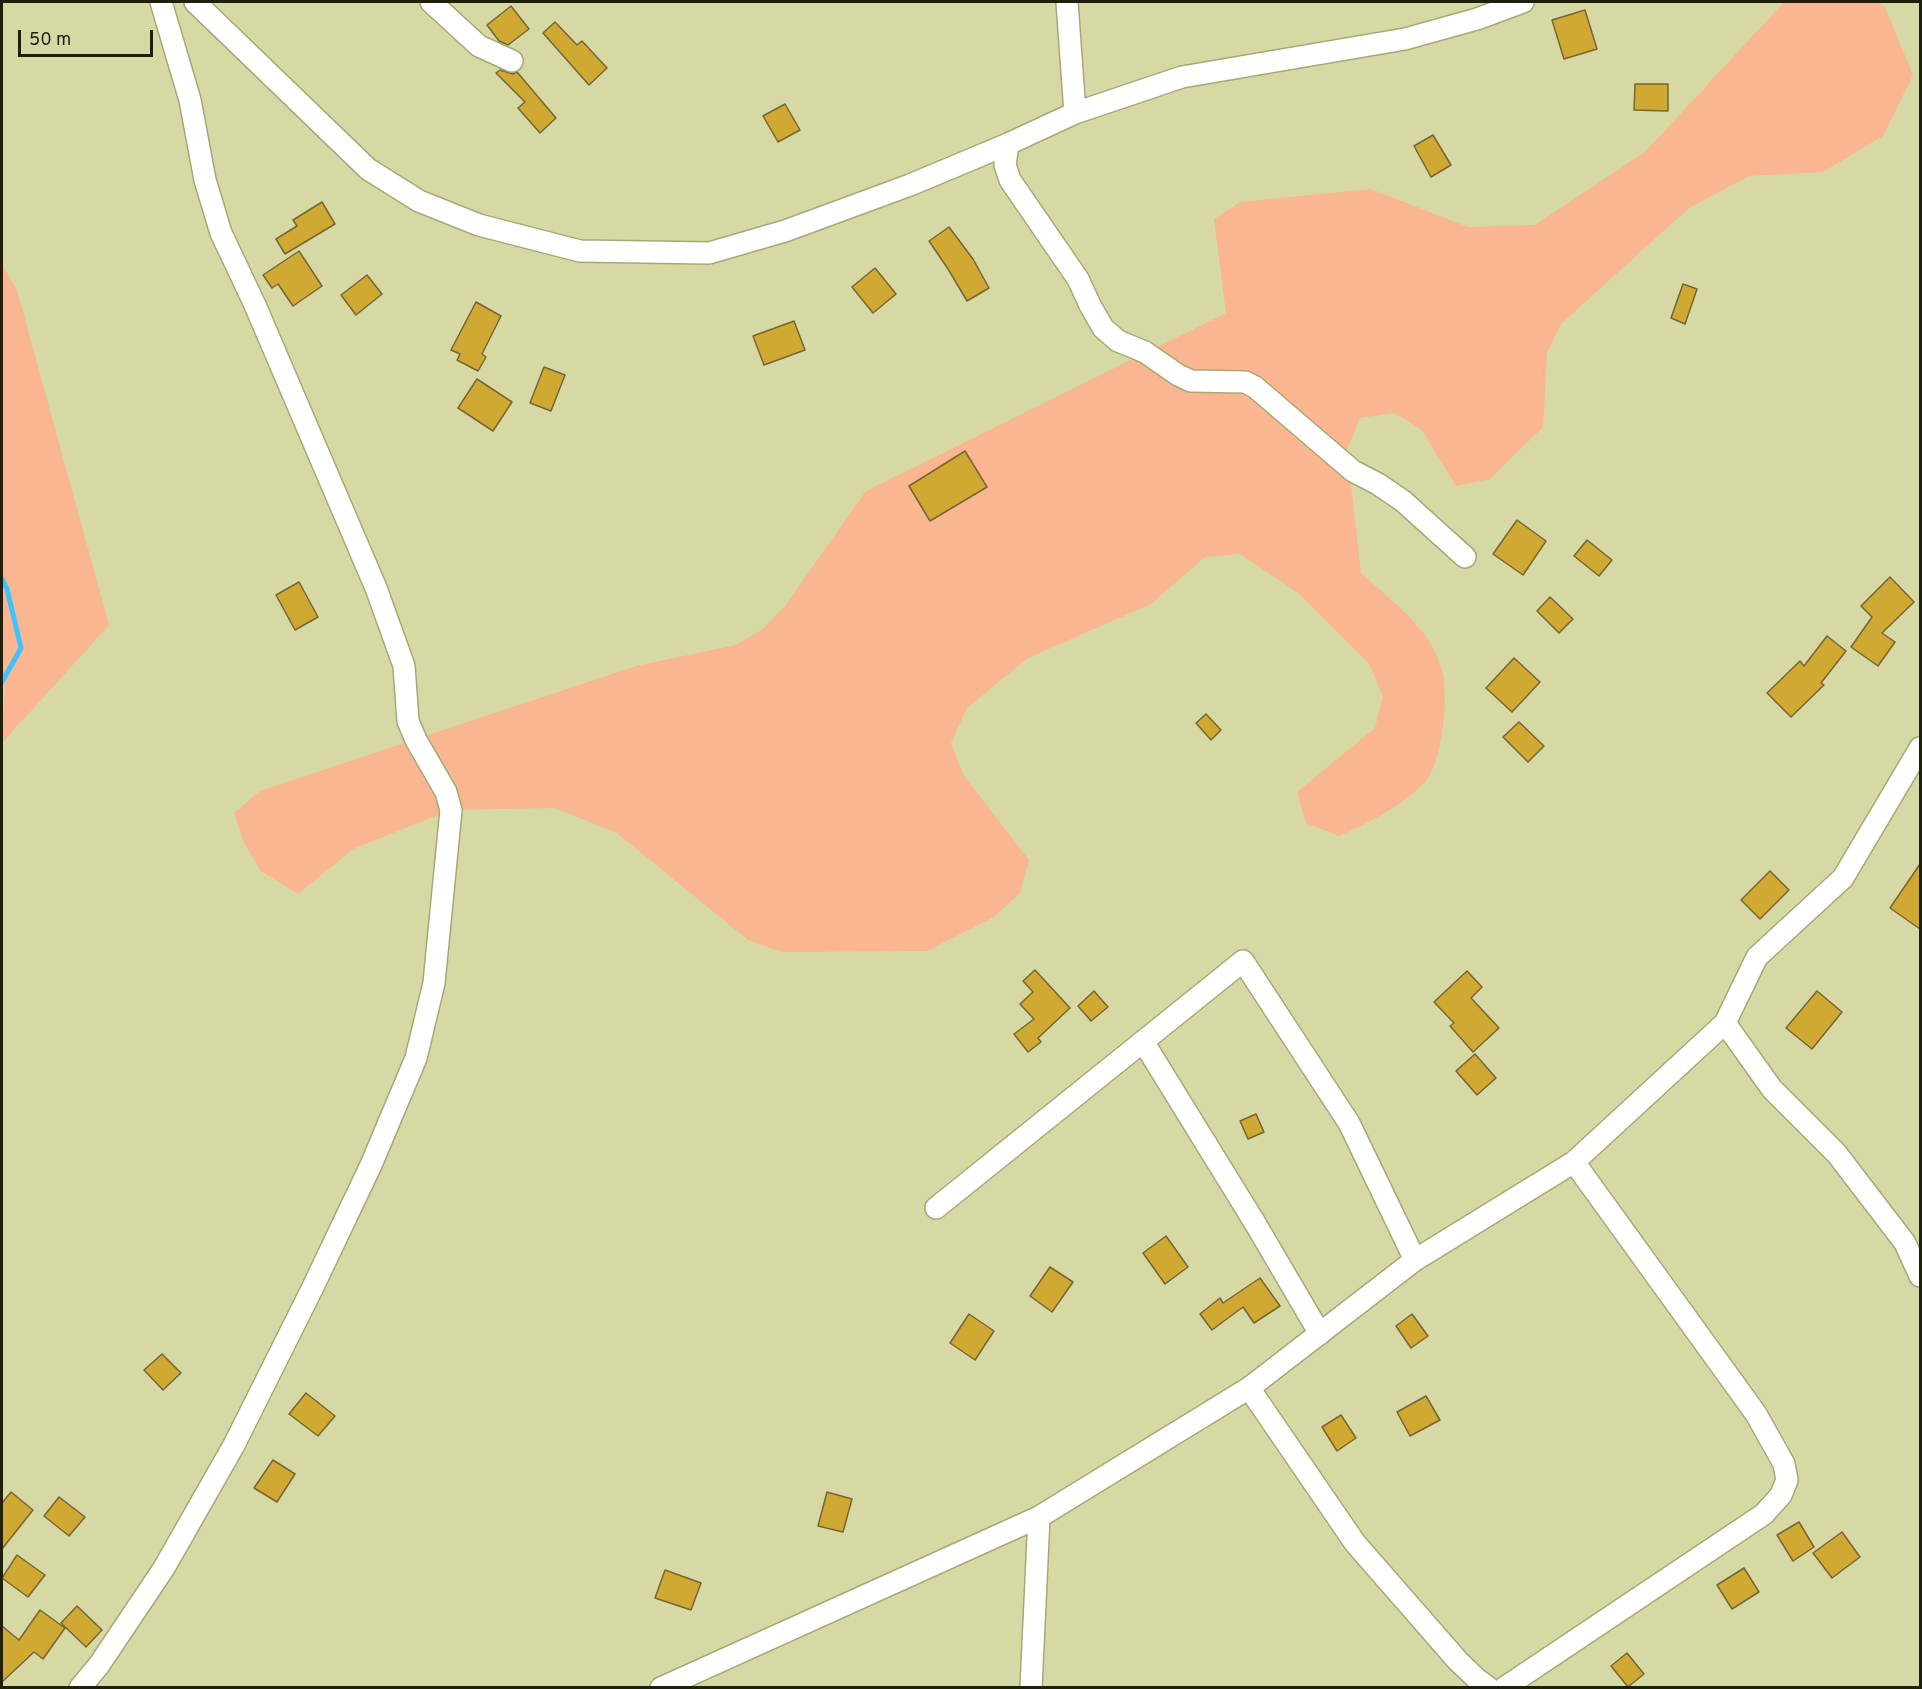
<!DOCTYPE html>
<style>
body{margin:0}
#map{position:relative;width:1922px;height:1689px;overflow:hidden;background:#d6d9a4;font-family:Overpass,sans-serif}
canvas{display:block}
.frame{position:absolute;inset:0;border:3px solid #1f200b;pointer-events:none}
.scale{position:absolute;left:18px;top:30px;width:135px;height:27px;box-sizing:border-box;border:3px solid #1f200b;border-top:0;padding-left:8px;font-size:18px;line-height:21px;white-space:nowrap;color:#1f200b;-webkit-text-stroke:4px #d6d9a4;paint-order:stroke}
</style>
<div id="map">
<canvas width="1922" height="1689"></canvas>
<div class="frame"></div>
<div class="scale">50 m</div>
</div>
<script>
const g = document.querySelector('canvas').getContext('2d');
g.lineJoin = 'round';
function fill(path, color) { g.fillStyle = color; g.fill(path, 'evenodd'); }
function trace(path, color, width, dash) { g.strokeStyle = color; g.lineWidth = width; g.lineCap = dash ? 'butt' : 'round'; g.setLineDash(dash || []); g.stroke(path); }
fill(new Path2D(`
 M1784 2H1877L1885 7 1913 75 1883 136 1823 172 1749 176 1689 208 1561 324 1547 353 1543 427 1490 479 1456 486 1422 430 1394 413 1360 418 1347 450 1361 573C1384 594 1412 615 1429 641 1435 650 1441 665 1443 675 1448 699 1442 764 1425 782 1401 807 1370 822 1339 836L1306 823 1297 792 1375 728 1383 696 1369 664 1297 592 1240 554 1205 557 1151 604 1028 658 967 708 951 743 964 776 1029 860 1020 893 994 917 927 951 782 952 748 940 617 833 555 808 451 810 353 849 298 894 261 871 244 843 234 813 260 791 636 666 736 645 763 629 785 606 866 491 1226 313 1214 219 1240 202 1371 189 1468 227 1535 225 1645 152Z
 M2 264 17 290 109 625 2 743 5 679 2 671Z`), '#f9b690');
trace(new Path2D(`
 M2 579 7 589 21 648 2 682`), '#3dc4fc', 5);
const building = new Path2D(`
 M511 6 529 29 508 45 499 41 487 25Z
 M1585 10 1597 49 1564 59 1552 20Z
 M555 22 577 45 582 41 607 68 589 85 543 33Z
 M500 70 513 74 517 72 556 118 540 133 518 108 525 102 496 73Z
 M1635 84H1668V111L1634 110Z
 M785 104 800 130 778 142 763 116Z
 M1433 135 1451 165 1431 177 1414 146Z
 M322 202 335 224 285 254 276 239 297 226 293 220Z
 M949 227 973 259 989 288 967 301 948 269 929 241Z
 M299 251 322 286 293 306 278 284 272 288 263 275Z
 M875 268 896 294 873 313 852 287Z
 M367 275 382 294 356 315 341 295Z
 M1683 284 1697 289 1685 324 1671 318Z
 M476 302 501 316 482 354 486 357 478 371 457 360 460 354 451 350Z
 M794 321 805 350 764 365 753 336Z
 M544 367 565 375 551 411 530 403Z
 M477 379 512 402 493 431 458 408Z
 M965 451 987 487 930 521 909 486Z
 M1517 520 1546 541 1523 575 1493 554Z
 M1587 540 1612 560 1599 576 1574 556Z
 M1890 577 1914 602 1882 633 1895 642 1878 666 1851 647 1872 617 1861 606Z
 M299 582 318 617 295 630 276 595Z
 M1550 597 1573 619 1559 633 1537 611Z
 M1827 636 1846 651 1821 683 1824 685 1791 717 1767 693 1800 661 1804 666Z
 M1514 658 1540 682 1512 712 1486 688Z
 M1206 714 1221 730 1211 740 1196 723Z
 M1519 722 1544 746 1528 762 1503 737Z
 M1920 864V929L1890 908Z
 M1770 871 1789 890 1760 919 1741 900Z
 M1035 970 1070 1008 1038 1038 1041 1042 1028 1052 1014 1034 1034 1019 1020 1004 1033 992 1023 981Z
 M1467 971 1482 987 1471 998 1499 1028 1473 1052 1450 1026 1454 1023 1434 1002Z
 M1094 991 1108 1007 1091 1021 1078 1006Z
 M1817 991 1842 1012 1812 1049 1786 1028Z
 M1475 1054 1496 1078 1477 1095 1456 1071Z
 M1256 1114 1264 1132 1248 1139 1240 1121Z
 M1166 1236 1188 1267 1165 1284 1143 1253Z
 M1050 1267 1073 1282 1052 1312 1030 1296Z
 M1260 1278 1280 1306 1254 1323 1243 1307 1212 1330 1200 1314 1220 1298 1223 1303Z
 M969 1314 994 1331 975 1360 950 1343Z
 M1412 1314 1428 1336 1411 1348 1396 1326Z
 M162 1354 181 1373 163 1390 144 1370Z
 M306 1393 335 1416 318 1436 289 1414Z
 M1426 1396 1440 1420 1410 1436 1397 1412Z
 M1341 1415 1356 1438 1337 1451 1322 1427Z
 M273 1460 295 1474 277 1502 254 1488Z
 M11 1492 33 1510 2 1549V1503Z
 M827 1492 852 1499 843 1532 818 1526Z
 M59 1497 85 1517 69 1536 44 1516Z
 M1799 1522 1814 1547 1793 1561 1777 1535Z
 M1842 1532 1860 1557 1832 1578 1813 1553Z
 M17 1555 45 1575 28 1597 2 1578Z
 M1744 1568 1759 1592 1732 1609 1717 1585Z
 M665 1570 701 1583 691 1610 655 1598Z
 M77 1606 102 1630 86 1647 61 1623Z
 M40 1610 65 1628 43 1659 34 1652 2 1682V1626L19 1640Z
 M1627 1653 1644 1674 1628 1687 1611 1666Z`);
fill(building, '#cfa932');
trace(building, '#766535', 1.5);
const street = new Path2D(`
 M195 2 368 169 419 201 479 225 580 251 709 253 785 231 910 185 1008 144 1075 113 1182 77 1405 39 1477 19 1523 2
 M431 2 479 46 512 61
 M1067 2 1075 113
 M1008 144 1005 165 1010 180 1078 279 1090 305 1103 328 1118 341 1145 352 1178 375 1191 381 1245 382 1255 387 1353 471 1378 484 1403 501 1465 557
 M1725 1023 1772 1089 1837 1154 1905 1243 1920 1276
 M1144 1043 1255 1223 1320 1334
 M936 1208 1243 961 1349 1123 1415 1260
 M1249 1388 1355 1543 1458 1661 1478 1680 1489 1688
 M80 1688 99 1665 164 1568 234 1445 312 1289 371 1165 416 1058 434 983 451 810 446 792 416 740 408 721 404 666 376 588 255 305 221 233 205 180 190 100 161 2
 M661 1688 1039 1517 1249 1388 1415 1260 1574 1162 1725 1023 1757 957 1843 878 1920 748
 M1031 1688 1039 1517
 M1504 1688 1764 1514 1781 1495 1787 1480 1784 1464 1756 1414 1574 1162`);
trace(street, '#a6a976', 24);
trace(street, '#fff', 21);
</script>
